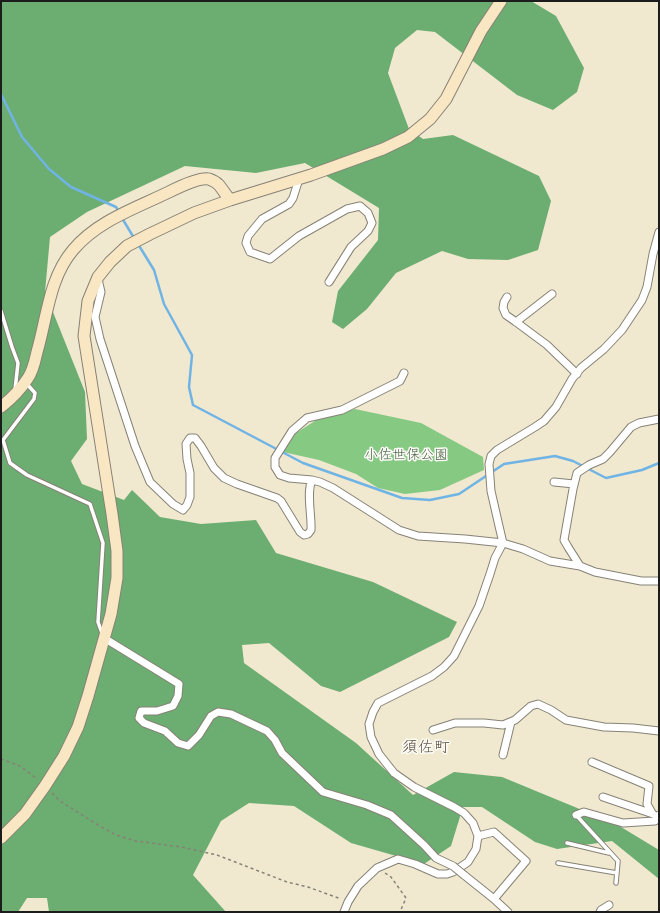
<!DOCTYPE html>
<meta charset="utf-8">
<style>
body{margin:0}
#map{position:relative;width:660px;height:913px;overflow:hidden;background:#f0e9d0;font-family:"Gochi Hand",sans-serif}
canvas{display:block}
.frame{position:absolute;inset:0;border:2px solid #1c1c1c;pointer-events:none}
</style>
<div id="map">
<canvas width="660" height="913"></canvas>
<div class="frame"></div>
</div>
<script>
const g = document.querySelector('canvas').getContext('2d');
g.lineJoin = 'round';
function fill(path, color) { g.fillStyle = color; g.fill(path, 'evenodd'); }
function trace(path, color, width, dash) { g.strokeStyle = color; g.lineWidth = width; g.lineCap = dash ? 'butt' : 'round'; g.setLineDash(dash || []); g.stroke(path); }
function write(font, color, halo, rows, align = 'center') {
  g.font = font + ' "Gochi Hand","Klee One",sans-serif'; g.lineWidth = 3; g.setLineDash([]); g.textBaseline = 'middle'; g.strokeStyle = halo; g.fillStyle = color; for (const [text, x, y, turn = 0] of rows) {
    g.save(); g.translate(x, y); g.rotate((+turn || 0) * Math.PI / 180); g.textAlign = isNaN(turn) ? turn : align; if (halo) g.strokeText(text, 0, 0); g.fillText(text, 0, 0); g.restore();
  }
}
fill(new Path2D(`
 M355 409 421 423 483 457 484 470 440 490 405 494 378 488 356 474 319 460 283 452 296 433 318 419Z`), '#85c983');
fill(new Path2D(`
 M1 1H531L556 16 584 68 577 92 553 110 517 95 435 32 417 30 395 48 388 73 409 129 423 139 453 135 539 176 551 201 538 250 508 260 468 259 442 251 396 273 367 309 343 329 332 322 338 291 378 240 379 208 305 163 256 173 185 166 87 212 50 237 45 292 85 392 87 439 71 461 82 484 124 500 132 490 160 517 201 524 256 520 276 553 373 582 457 622 449 637 340 692 321 686 269 643 242 645 244 663 356 743 413 795 454 772 502 777 616 824 659 850V879L612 841 557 849 535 842 482 807H463L451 846 424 864 351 843 294 806 249 803 221 821 193 875 226 912H49L47 898H27L18 912H1Z`), '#6cad71');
trace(new Path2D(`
 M1 94 22 137 49 169 71 187 116 207 119 212
 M122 218 134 238
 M138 244 154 270 164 304 192 355 189 387 193 405 303 463 402 498 430 500 459 494 504 464 555 456 573 461 606 478 642 470 659 463`), '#70b3e5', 2.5);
const lane = new Path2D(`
 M1 311 12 347 18 363 15 390
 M26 383 35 393 34 399 3 440 10 463 27 475 90 504 103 543 98 622 102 633
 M576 815 618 861 616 883
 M567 843 609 853
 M558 863 617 873`);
const street = new Path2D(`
 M299 179 293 198 289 204 262 219 248 236 246 243 250 252 270 259 299 236 347 209 360 206 368 213 372 223 368 231 351 247 329 282
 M98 279 101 292 95 317 100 339 135 446 150 482 173 504 183 510 187 505 190 497V473L187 459 186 444 190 438H195L201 446 214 468 224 478 237 484 277 498 281 501 300 532 304 535 308 534 311 530C312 516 306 492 312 480L320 482 333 488 399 530 418 536 465 539 503 543 523 549 550 561 580 566 595 572 641 581H659
 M507 297 504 302 503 308 506 315 516 322 547 345 577 374
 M516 322 552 294
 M312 480 289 478 280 475 275 467V458L292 431 307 418 342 410 400 381 404 373
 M554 482 574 484
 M580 566 568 547 564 540 573 489 577 473 589 465 603 459 610 452 631 427 639 423 659 419
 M104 638 179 684 178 696 173 706 157 711H141L139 718 144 723 165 731 178 743 188 746 199 735 211 716 218 712 231 714 267 731 275 740 282 753 323 792 367 805 391 815 424 845 436 858 453 866
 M433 730 455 723H484L503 725 515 720 531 706 538 704 551 710 566 720 604 727 633 728 659 731
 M503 755 511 722
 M592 762 649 786 647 804 652 813
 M603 797 653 814
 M576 815 584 812 623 823 655 821 659 815
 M478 836 494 832 526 861 494 899
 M464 875 494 899 508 912
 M344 912 348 902 358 886 377 868 398 859 415 864 438 874H447L453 872 468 862 476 849 478 836 473 823 464 813 454 807 414 787 394 773 379 754 371 737 369 724 373 712 378 703 432 676 444 667 454 656 479 606 490 574 495 558 503 543 499 526 491 491 489 464 491 456 497 450 535 427 544 421 556 407 572 379 581 368 604 349 622 330 642 300 647 287 653 254 659 232
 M600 912 601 910 609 905`);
const secondary = new Path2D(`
 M1 407C11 399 21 389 28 378 33 371 35 361 37 352 47 318 49 278 73 250 97 221 136 208 169 192 177 188 199 177 209 179 212 180 217 183 219 185 223 190 226 195 230 200
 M1 838 25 814 45 786 64 756 78 727 88 696 111 614 117 578V551L112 514 84 336 88 301 98 277 110 262 127 246 150 234 194 213 230 200 311 175 383 149 408 137 430 119 446 99 481 31 501 1`);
trace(lane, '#868276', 5.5);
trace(street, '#868276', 9);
trace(secondary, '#868276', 13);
trace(new Path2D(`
 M1 759 20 766 37 779
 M52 793 60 801 98 825 116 835 136 841 181 847 217 855 287 882 308 887 341 899
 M385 873 391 877 406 898 400 912`), '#868276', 1.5, [3, 3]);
trace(lane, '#fff', 3.5);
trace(street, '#fff', 7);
trace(secondary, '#f9e7c3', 11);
const streetBridge = new Path2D(`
 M453 866 464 875`);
trace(streetBridge, '#868276', 9, []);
trace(streetBridge, '#fff', 7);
write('14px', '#466145', '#fdfcf7', [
 ["小佐世保公園",406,457]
]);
write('16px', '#5d5041', '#fdfcf7', [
 ["須佐町",426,750]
]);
</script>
